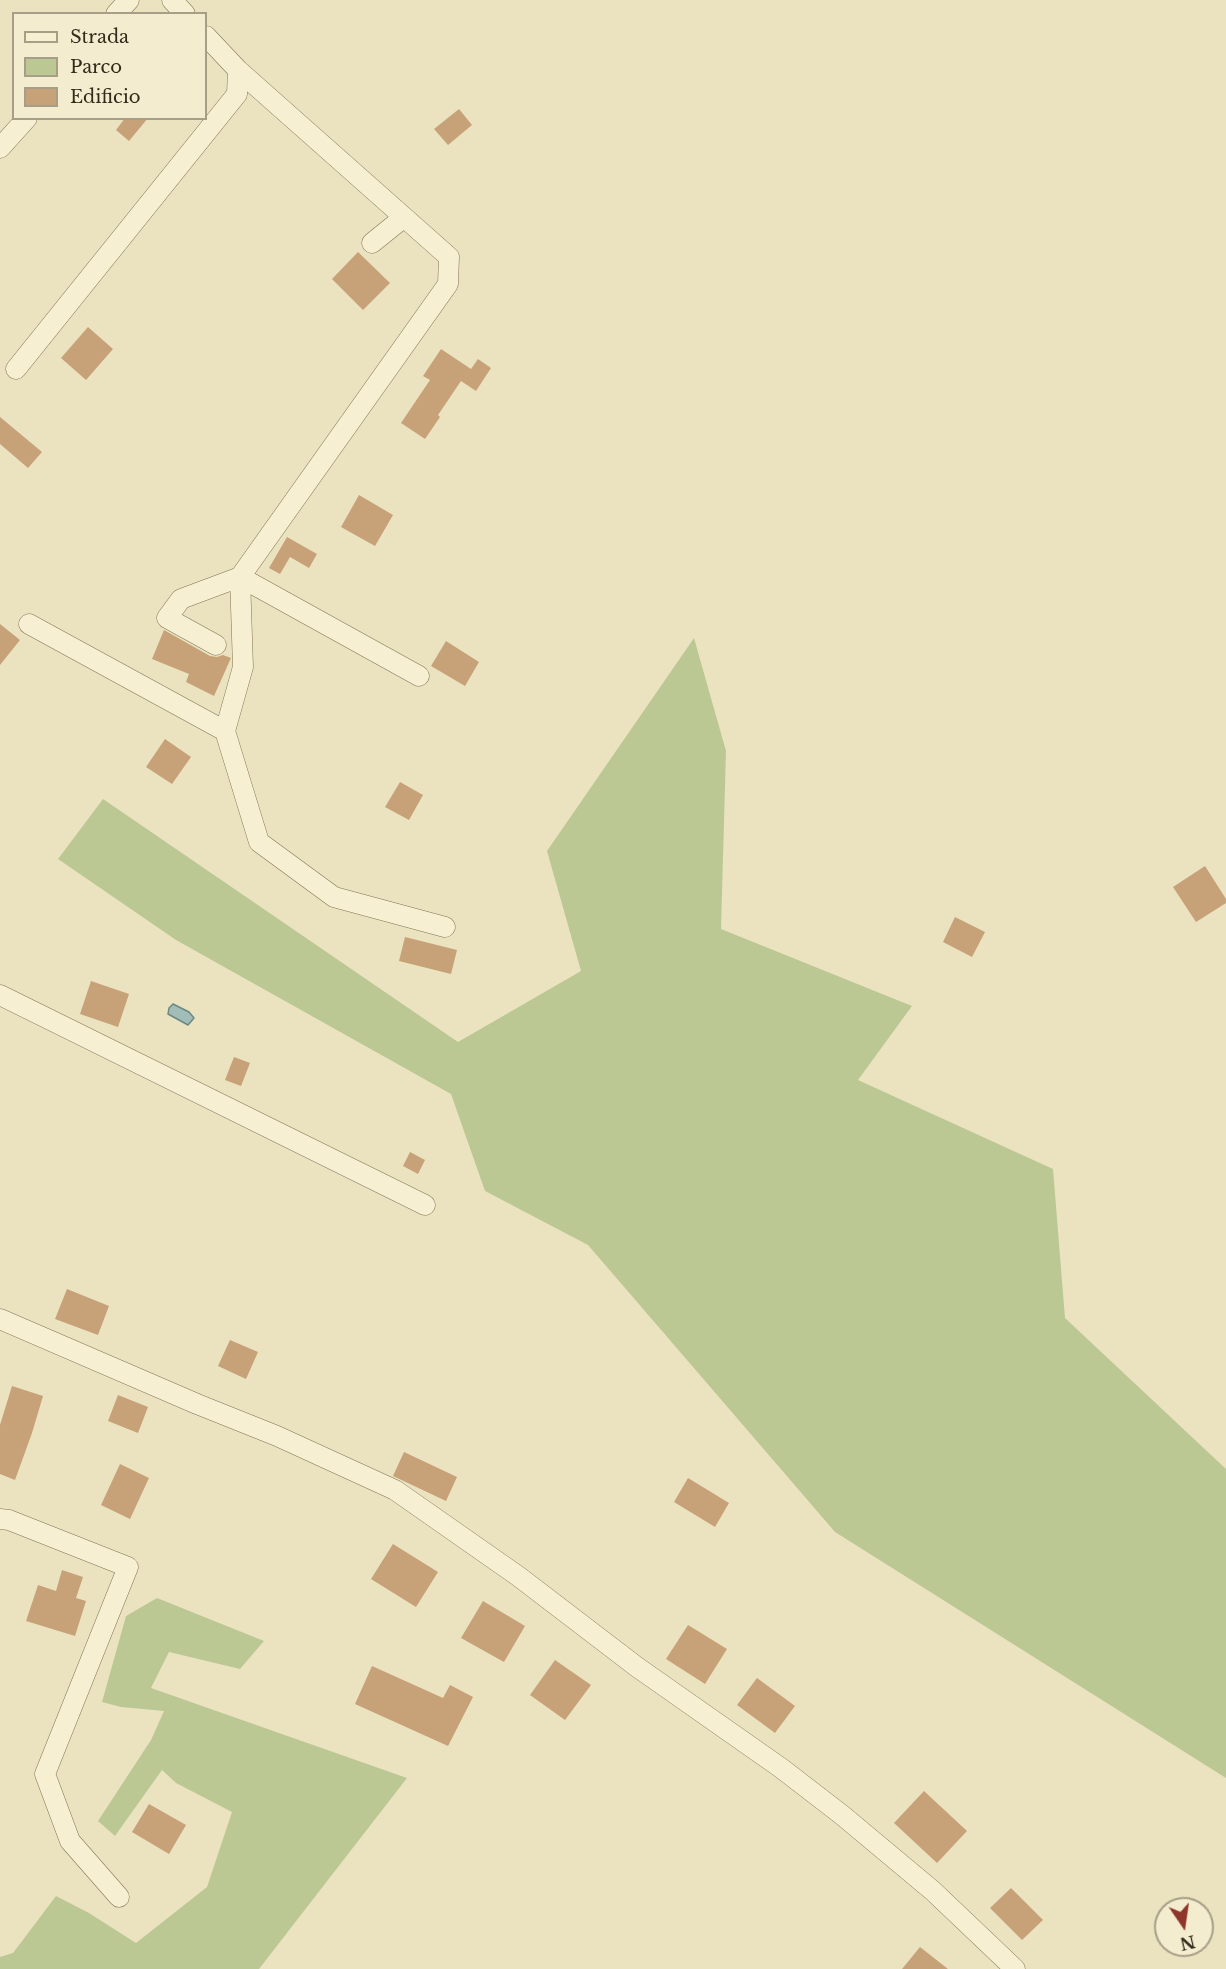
<!DOCTYPE html>
<style>
body{margin:0}
#map{position:relative;width:1226px;height:1969px;overflow:hidden;background:#ebe3bf;font-family:"Libre Baskerville",serif}
canvas{display:block}
.legend{position:absolute;left:12px;top:12px;width:195px;height:108px;box-sizing:border-box;background:#f3ecce;border:2px solid #a69e87;margin:0;padding:8px 10px;list-style:none;font-size:18px;color:#332a1c}
.legend li{display:flex;align-items:center;gap:12px;height:30px}
.legend b{width:30px;border:2px solid #a69e87}
.north{position:absolute;left:1154px;top:1897px;width:60px;height:60px;box-sizing:border-box;background:#f3ecce;border:2px solid #a69e87;border-radius:50%;rotate:167deg;font-size:16px;font-weight:700;line-height:24px;text-align:center;color:#332a1c}
.north::after{content:'';display:block;margin:auto;width:21px;height:27px;background:#8e362c;clip-path:polygon(50% 0,100% 100%,50% 72%,0 100%)}
</style>
<div id="map">
<canvas width="1226" height="1969"></canvas>
<ul class="legend">
<li><b style="height:8px;background:#f6efd1"></b>Strada</li>
<li><b style="height:16px;background:#bcc894"></b>Parco</li>
<li><b style="height:16px;background:#c7a177"></b>Edificio</li>
</ul>
<div class="north">N</div>
</div>
<script>
const g = document.querySelector('canvas').getContext('2d');
g.lineJoin = 'round';
function fill(path, color) { g.fillStyle = color; g.fill(path, 'evenodd'); }
function trace(path, color, width, dash) { g.strokeStyle = color; g.lineWidth = width; g.lineCap = dash ? 'butt' : 'round'; g.setLineDash(dash || []); g.stroke(path); }
fill(new Path2D(`
 M694 638 726 751 721 929 912 1006 858 1080 1053 1169 1065 1318 1226 1469V1778L835 1532 588 1245 485 1191 451 1094 176 940 58 859 103 799 458 1042 581 971 547 851Z
 M157 1598 264 1641 240 1669 169 1652 151 1688 407 1778 259 1969H0V1957L13 1953 56 1896 89 1913 136 1943 207 1887 232 1812 176 1783 162 1770 115 1836 98 1821 151 1740 164 1711 121 1707 102 1702 126 1616Z`), '#bcc894');
const water = new Path2D(`
 M173 1004 189 1012 194 1018 188 1025 168 1014 169 1008Z`);
fill(water, '#a2bdb8');
trace(water, '#6a8a85', 1.5);
fill(new Path2D(`
 M459 109 472 125 448 145 434 129Z
 M125 118H148L129 141 116 130Z
 M358 252 390 283 363 310 332 279Z
 M88 327 113 349 86 380 61 358Z
 M441 349 471 369 478 359 491 368 476 391 461 381 438 415 440 417 425 439 401 423 430 380 423 376Z
 M0 417 42 452 28 468 0 444Z
 M359 495 393 515 375 546 341 527Z
 M287 537 317 554 309 568 290 557 280 574 269 568Z
 M0 624 20 640 0 665Z
 M164 630 210 656 217 657 223 655 231 658 214 696 186 682 189 674 152 659Z
 M446 641 479 662 465 686 431 666Z
 M165 739 191 757 172 784 146 767Z
 M400 782 423 795 409 820 385 807Z
 M1205 866 1226 899V903L1196 922 1173 887Z
 M955 917 985 932 972 957 943 942Z
 M405 937 457 950 451 974 399 961Z
 M91 981 129 994 118 1027 80 1014Z
 M234 1057 250 1063 241 1086 225 1080Z
 M410 1152 425 1160 418 1174 403 1166Z
 M67 1289 109 1306 98 1335 55 1319Z
 M230 1340 258 1352 246 1379 218 1366Z
 M12 1386 43 1396 32 1433 15 1480 0 1474V1425Z
 M118 1395 148 1407 138 1433 108 1421Z
 M404 1452 457 1477 446 1501 393 1476Z
 M120 1464 149 1478 130 1519 101 1505Z
 M688 1478 729 1503 715 1527 674 1502Z
 M393 1544 438 1572 416 1607 371 1579Z
 M62 1570 83 1577 76 1598 86 1601 75 1636 26 1621 38 1585 56 1591Z
 M483 1601 525 1626 504 1662 461 1638Z
 M688 1625 727 1649 705 1684 666 1659Z
 M555 1660 591 1685 565 1720 530 1695Z
 M372 1666 443 1698 450 1685 473 1697 448 1746 355 1704Z
 M757 1678 795 1706 775 1733 737 1705Z
 M924 1791 967 1831 937 1863 894 1823Z
 M149 1804 186 1825 169 1854 132 1832Z
 M1011 1888 1043 1920 1022 1940 990 1908Z
 M920 1947 948 1969H902Z`), '#c7a177');
const street = new Path2D(`
 M172 0 185 14
 M116 14 129 0
 M238 70 449 257 448 284 240 577 419 676
 M0 148 27 118
 M372 243 403 218
 M16 369 237 94 238 70 206 36
 M29 624 225 731 243 667 240 577 181 599 167 618 216 645
 M225 731 259 842 334 897 445 927
 M0 995 425 1205
 M0 1319 197 1404 277 1436 395 1490 518 1576 637 1667 781 1768 842 1815 933 1891 1015 1969
 M0 1519 9 1520 128 1567 45 1774 70 1841 119 1897`);
trace(street, '#827358', 21);
trace(street, '#f6efd1', 20);
</script>
